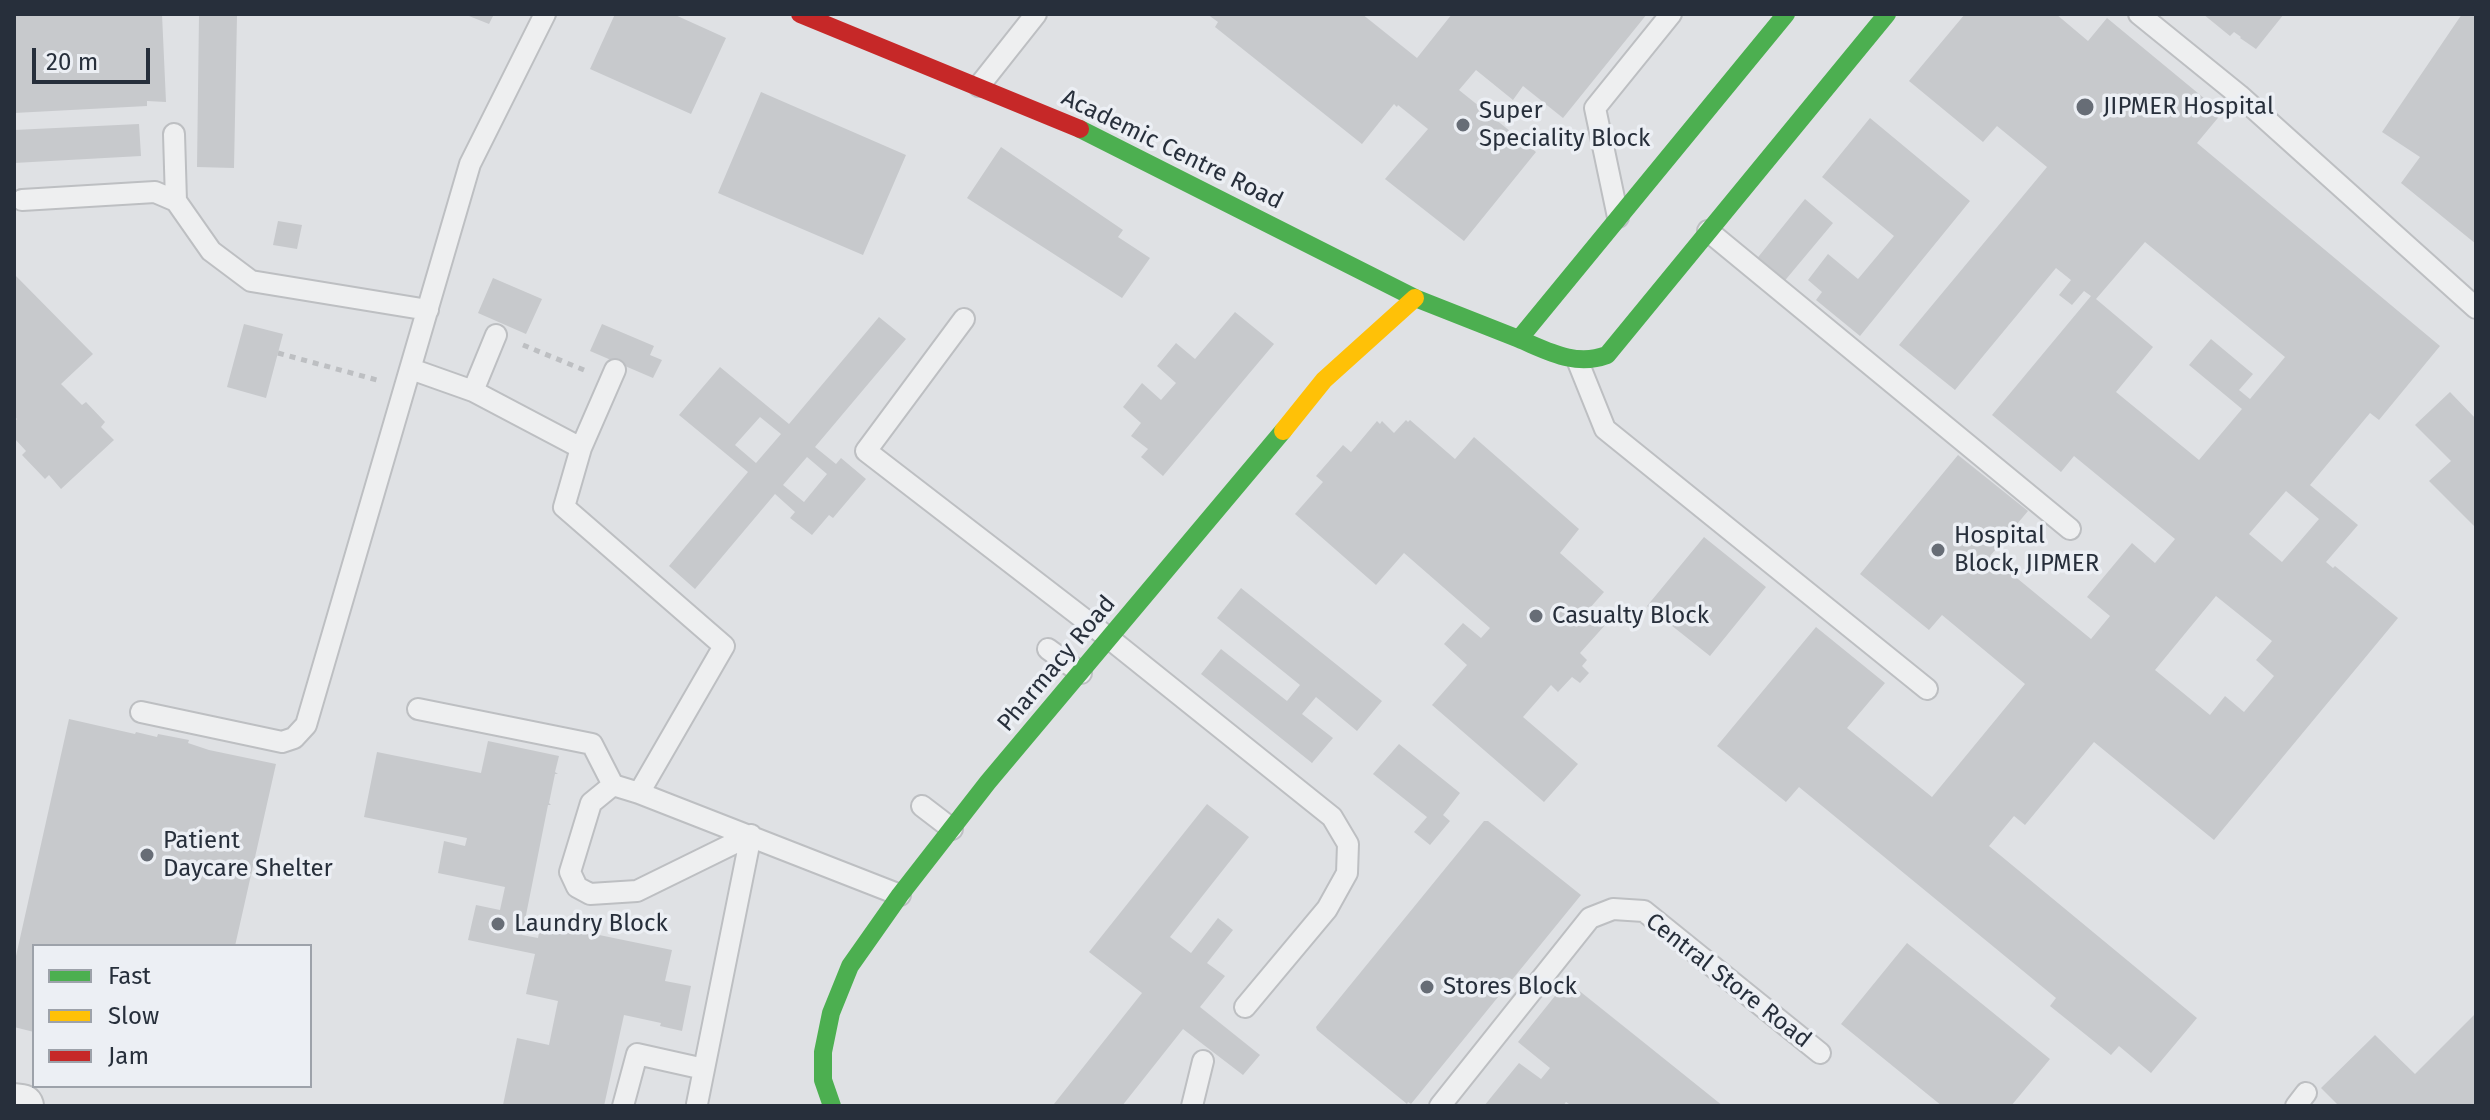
<!DOCTYPE html>
<style>
body{margin:0}
#map{position:relative;width:2490px;height:1120px;overflow:hidden;background:#dfe1e4;font-family:"Fira Sans",sans-serif}
canvas{display:block}
.frame{position:absolute;inset:0;border:16px solid #272f3b;pointer-events:none}
.legend{position:absolute;left:32px;top:944px;width:280px;height:144px;box-sizing:border-box;background:#eceff4;border:2px solid #9da2aa;margin:0;padding:10px 14px;list-style:none;font-size:24px;color:#272f3b}
.legend li{display:flex;align-items:center;gap:16px;height:40px}
.legend b{width:40px;border:2px solid #9da2aa}
.scale{position:absolute;left:32px;top:48px;width:118px;height:36px;box-sizing:border-box;border:4px solid #272f3b;border-top:0;padding-left:10px;font-size:24px;line-height:28px;white-space:nowrap;color:#272f3b;-webkit-text-stroke:6px #eceff4;paint-order:stroke}
</style>
<div id="map">
<canvas width="2490" height="1120"></canvas>
<div class="frame"></div>
<ul class="legend">
<li><b style="height:10px;background:#4caf50"></b>Fast</li>
<li><b style="height:10px;background:#ffc107"></b>Slow</li>
<li><b style="height:10px;background:#c62828"></b>Jam</li>
</ul>
<div class="scale">20 m</div>
</div>
<script>
const g = document.querySelector('canvas').getContext('2d');
g.lineJoin = 'round';
function fill(path, color) { g.fillStyle = color; g.fill(path, 'evenodd'); }
function trace(path, color, width, dash) { g.strokeStyle = color; g.lineWidth = width; g.lineCap = dash ? 'butt' : 'round'; g.setLineDash(dash || []); g.stroke(path); }
function write(font, color, halo, rows, align = 'center') {
  g.font = font + ' "Fira Sans",sans-serif'; g.lineWidth = 7; g.setLineDash([]); g.textBaseline = 'middle'; g.strokeStyle = halo; g.fillStyle = color; for (const [text, x, y, turn = 0] of rows) {
    g.save(); g.translate(x, y); g.rotate((+turn || 0) * Math.PI / 180); g.textAlign = isNaN(turn) ? turn : align; if (halo) g.strokeText(text, 0, 0); g.fillText(text, 0, 0); g.restore();
  }
}
fill(new Path2D(`
 M14 14H162L166 102 147 101V106L14 113Z
 M464 14H494L489 24Z
 M615 14H673L726 38 691 114 590 69Z
 M1207 14H1362L1417 58 1452 14H1647L1563 118 1523 86 1513 100 1476 70 1459 90 1536 152 1464 241 1385 179 1428 129 1398 105 1397 107 1394 104 1362 144 1215 27 1218 22Z
 M1965 14H2056L2088 41 2107 18 2222 113 2197 143 2440 346 2379 420 2370 413 2310 485 2358 525 2326 562 2333 568 2335 566 2398 618 2214 840 2094 742 2025 825 2014 816 1989 846 2197 1018 2151 1073 2119 1046 2111 1055 2050 1006 2056 998 1799 787 1786 802 1717 746 1816 627 1885 683 1847 728 1932 797 2025 684 1942 615 1929 630 1860 574 1958 455 2028 511 1990 556 2091 639 2110 616 2087 597 2132 543 2155 563 2175 539 2074 456 2061 472 1992 415 2091 296 2084 291 2072 305 2059 295 2071 280 2056 268 1955 390 1899 345 2047 167 1997 126 1983 142 1909 81ZM2145 242 2285 357 2250 399 2239 390 2253 374 2211 339 2189 365 2242 409 2199 460 2116 392 2153 347 2096 299ZM2286 491 2319 519 2282 562 2249 534ZM2216 596 2272 641 2256 660 2274 676 2244 712 2225 696 2210 715 2155 670Z
 M2203 14H2284L2256 49 2240 38 2241 37 2234 32 2230 36Z
 M2462 14H2476V244L2401 183 2420 157 2382 132Z
 M199 15 237 16 234 168 197 167Z
 M761 92 906 155 863 255 718 193Z
 M1870 118 1970 201 1860 336 1816 300 1822 292 1808 280 1828 254 1858 279 1894 236 1822 177Z
 M139 124 141 156 14 163V130Z
 M1001 147 1123 230 1118 237 1150 258 1122 298 967 198Z
 M1805 199 1833 223 1782 284 1755 261Z
 M278 221 302 225 297 249 273 245Z
 M14 274 93 354 61 384 82 405 86 402 105 422 101 427 114 440 61 489 49 475 45 479 22 455 26 451 14 438V422L17 419 14 416Z
 M493 278 542 299 526 334 478 313Z
 M1235 312 1274 344 1163 476 1141 457 1148 449 1131 436 1141 423 1123 407 1142 383 1161 400 1176 383 1157 366 1176 343 1195 359Z
 M879 317 906 339 815 447 836 464 841 458 866 479 833 518 829 515 812 535 790 518 795 512 775 494 695 589 669 566 748 472 679 415 720 367 789 424ZM760 417 781 434 756 463 735 445ZM807 457 827 474 804 502 783 485Z
 M244 324 283 334 266 398 227 387Z
 M602 324 654 346 650 355 662 360 653 378 590 351Z
 M2450 392 2476 419V528L2429 481 2451 461 2415 425Z
 M1406 420 1408 422 1410 420 1455 459 1474 437 1579 529 1560 553 1604 592 1589 609 1606 624 1580 653 1587 660 1582 666 1589 673 1580 683 1572 677 1558 692 1551 685 1523 717 1578 764 1544 802 1432 705 1467 665 1444 644 1463 623 1481 638 1490 628 1404 553 1376 585 1295 514 1323 482 1316 476 1343 445 1351 452 1377 421 1380 424 1382 421 1394 433Z
 M1704 537 1766 587 1710 656 1647 606Z
 M1241 588 1382 701 1357 731 1316 697 1302 714 1333 738 1312 763 1201 674 1221 649 1287 701 1300 685 1217 618Z
 M69 719 135 734 136 732 157 737 158 734 189 740 188 743 209 750 276 764 235 946H34V1032L14 1027V965Z
 M488 741 559 756 555 772 558 774H555L549 803 551 805H548L522 935 538 938 541 923 672 950 665 981 691 986 682 1031 660 1026 661 1023 624 1015 604 1106 503 1105 517 1038 549 1045 558 1001 526 994 535 954 468 940 476 905 500 910 505 887 438 873 444 841 465 846 467 838 364 817 377 752 481 773Z
 M1399 744 1460 793 1443 815 1450 821 1430 845 1414 832 1427 817 1373 774Z
 M1207 804 1249 837 1170 937 1191 953 1218 918 1233 930 1207 963 1225 976 1200 1007 1260 1055 1243 1075 1183 1029 1122 1106H1056L1054 1104 1142 993 1089 952Z
 M1484 821H1488L1581 895 1411 1104 1408 1102 1407 1104 1317 1030 1316 1027Z
 M1907 943 2050 1059 2011 1106H1942L1841 1024Z
 M1567 981 1652 1049 1723 1106H1572L1566 1102 1563 1106H1484L1519 1063 1541 1079 1550 1068 1518 1042Z
 M2476 1013V1103L2473 1106H2339L2321 1088 2375 1035 2415 1074Z`), '#c7c9cc');
const lane = new Path2D(`
 M2139 14 2239 95 2476 308
 M979 86 1036 14
 M174 134 176 201
 M22 200 155 192 176 201 211 251 251 281 428 310
 M1618 217 1595 108 1671 14
 M1708 231 2070 529
 M964 319 866 451 1110 639 1332 817 1348 844 1347 873 1327 909 1245 1007
 M1578 362 1605 429 1927 689
 M411 369 473 391 581 448 564 507 724 646 639 793 900 895
 M473 391 496 335
 M581 448 615 370
 M1048 649 1081 673
 M418 709 592 744 613 785
 M141 712 282 742 294 738 306 725 470 164 545 14
 M639 793 613 785 591 803 570 872 577 887 590 894 637 891 751 835
 M922 806 952 829
 M697 1104 751 835
 M623 1106 637 1054 704 1069
 M1192 1106 1203 1061
 M1440 1106 1590 918 1613 909 1644 911 1820 1053
 M2296 1106 2306 1093`);
const street = new Path2D(`
 M14 1105 22 1106`);
trace(lane, '#bdbfc2', 24);
trace(street, '#bdbfc2', 46);
trace(new Path2D(`
 M523 345 584 370
 M278 353 377 380`), '#bdbfc2', 5, [6, 6]);
trace(lane, '#eeeff0', 20);
trace(street, '#eeeff0', 42);
trace(new Path2D(`
 M1786 14 1519 339C1548 351 1575 367 1607 355L1887 14
 M1080 129 1415 298 1519 339
 M832 1106 823 1080V1052L831 1013 850 966 900 895 988 782 1283 431`), '#4caf50', 18);
trace(new Path2D(`
 M1283 431 1324 380 1415 298`), '#ffc107', 18);
trace(new Path2D(`
 M800 14 1080 129`), '#c62828', 18);
for (const [x, y, r, color] of [
 [2085,107,10,"#676d76"],
 [1463,125,8,"#676d76"],
 [1938,550,8,"#676d76"],
 [1536,616,8,"#676d76"],
 [147,855,8,"#676d76"],
 [498,924,8,"#676d76"],
 [1427,987,8,"#676d76"]
]) { const dot = new Path2D(); dot.arc(x, y, r, 0, 2 * Math.PI); g.fillStyle = color; g.fill(dot); trace(dot, '#eceff4', 3); }
write('24px', '#272f3b', '#eceff4', [
 ["JIPMER Hospital",2103,107],
 ["Super",1479,111],
 ["Speciality Block",1479,139],
 ["Hospital",1954,536],
 ["Block, JIPMER",1954,564],
 ["Casualty Block",1552,616],
 ["Patient",163,841],
 ["Daycare Shelter",163,869],
 ["Laundry Block",514,924],
 ["Stores Block",1443,987]
], 'left');
write('24px', '#272f3b', '#eceff4', [
 ["Academic Centre Road",1172,150,26],
 ["Pharmacy Road",1057,664,-50],
 ["Central Store Road",1728,981,38]
]);
</script>
